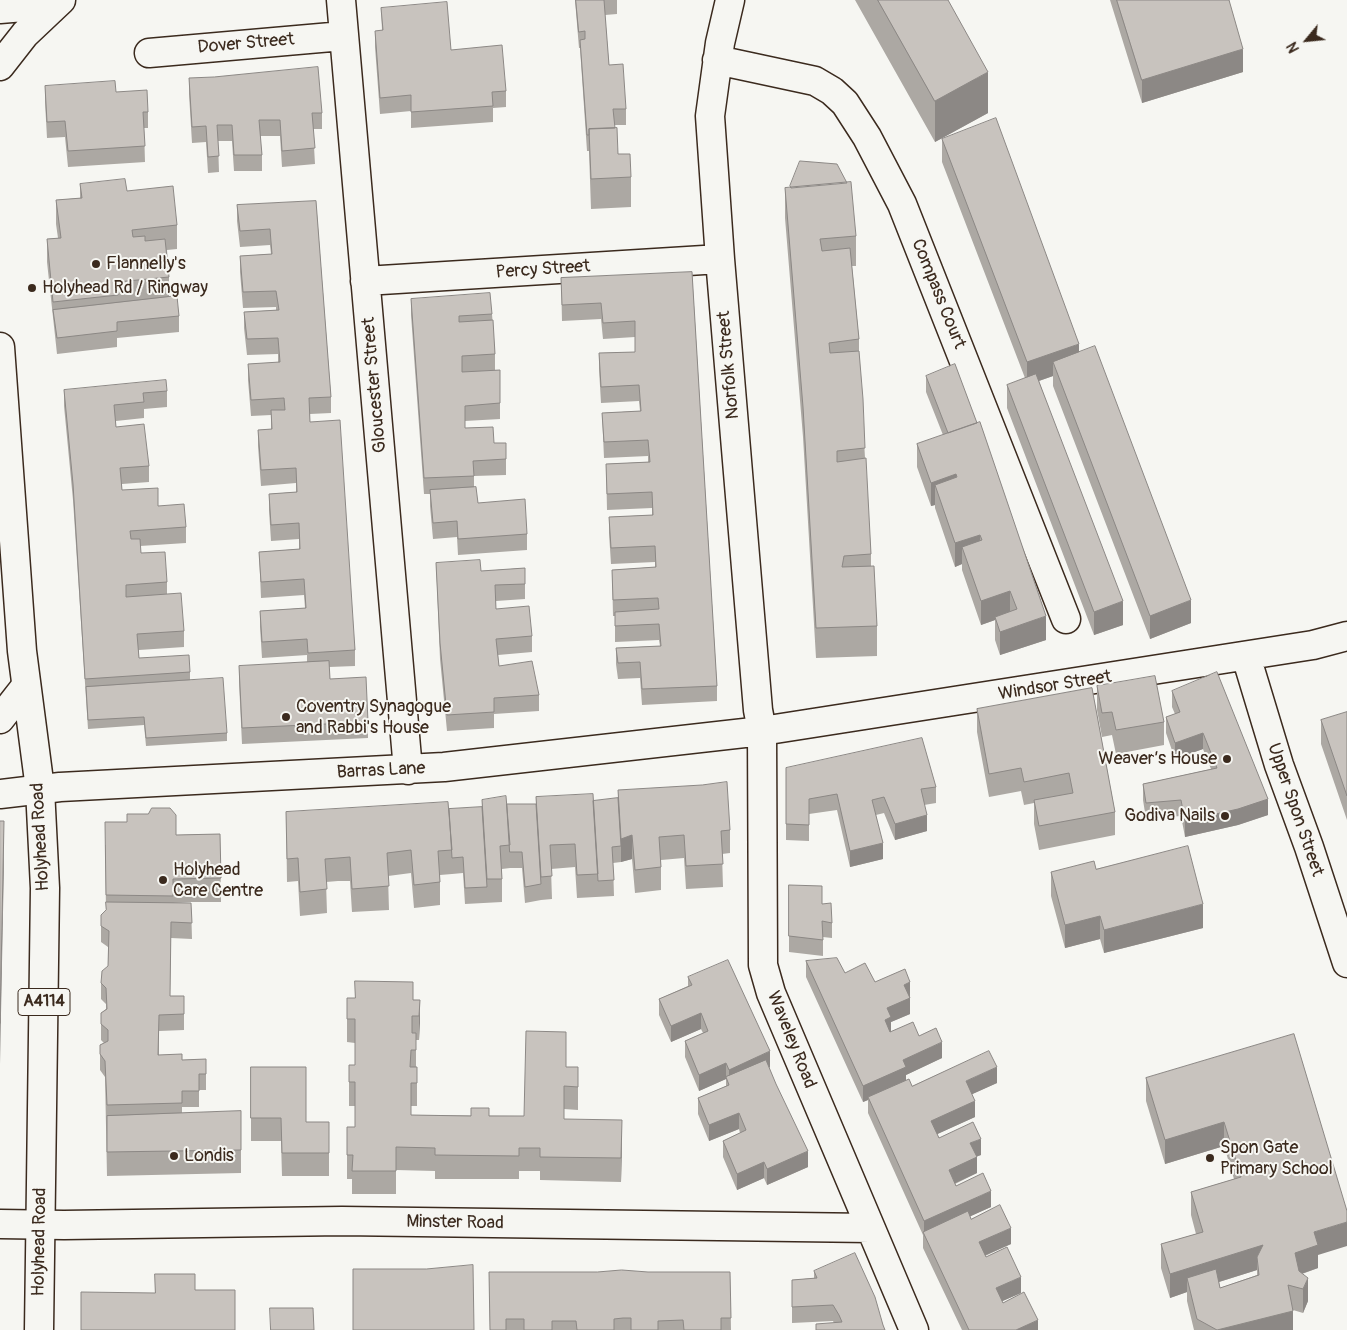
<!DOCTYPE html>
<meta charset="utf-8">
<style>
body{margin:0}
#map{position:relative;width:1347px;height:1330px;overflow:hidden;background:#f6f6f2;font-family:Pangolin,sans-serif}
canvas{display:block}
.north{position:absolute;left:1282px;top:15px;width:50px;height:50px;-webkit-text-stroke:4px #f6f6f2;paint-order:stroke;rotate:242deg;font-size:14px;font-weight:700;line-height:20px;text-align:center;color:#3b2a1e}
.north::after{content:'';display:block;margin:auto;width:18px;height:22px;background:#3b2a1e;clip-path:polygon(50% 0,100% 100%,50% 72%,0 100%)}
</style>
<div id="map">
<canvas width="1347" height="1330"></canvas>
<div class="north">N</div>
</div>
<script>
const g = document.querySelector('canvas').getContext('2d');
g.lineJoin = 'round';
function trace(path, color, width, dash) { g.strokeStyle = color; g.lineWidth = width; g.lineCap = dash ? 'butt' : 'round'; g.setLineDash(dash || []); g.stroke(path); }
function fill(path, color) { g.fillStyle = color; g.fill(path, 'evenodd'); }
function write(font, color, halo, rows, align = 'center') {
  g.font = font + ' Pangolin,sans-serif'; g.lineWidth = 4; g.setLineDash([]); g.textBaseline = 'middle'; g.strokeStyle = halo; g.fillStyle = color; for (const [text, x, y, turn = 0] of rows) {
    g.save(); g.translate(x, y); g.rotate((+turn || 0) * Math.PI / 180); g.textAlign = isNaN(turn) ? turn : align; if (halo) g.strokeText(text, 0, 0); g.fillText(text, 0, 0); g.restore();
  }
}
const minor = new Path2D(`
 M341 0 408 770
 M730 0 720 43 710 116 720 259 758 710 762 731 763 965 771 993 914 1330
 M149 53 343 36
 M717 60 815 81 832 91 845 103 867 137 902 204 1066 619
 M365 281 720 259
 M1246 656 1279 765 1309 847 1347 963
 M0 719 26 686
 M0 794 60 787 444 767 762 731 1313 645 1347 636
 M0 1224 64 1225 342 1221 870 1228`);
const highway = new Path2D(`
 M0 9 24 7 47 0
 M0 66 25 34 61 0
 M0 347 22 651 40 789 45 888 39 1330`);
trace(minor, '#3b2a1e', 31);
trace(highway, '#3b2a1e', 31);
trace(minor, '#f6f6f2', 28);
trace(highway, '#f6f6f2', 28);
fill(new Path2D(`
 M575 0H617V14L605 15 609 65 626 109V125H614L618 154 631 177V207L591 209 589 151H587L580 48H579Z
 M855 0H948L988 113 935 142Z
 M1110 0H1229L1243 72 1142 103Z
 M381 8 451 50 506 91V107L493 108V122L411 128V111L380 114 375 47V31L382 30Z
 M189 78 322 113V129H313L315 164 282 167 280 136H260L262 155V171H234L232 141H218L219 172 208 173 206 142 192 143 189 94Z
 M45 86 116 92 148 112V128H144L145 162 68 167 65 137 47 138 45 102Z
 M942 139 1079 352 1191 623 1150 639 1053 386V376L1039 381 1123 625 1094 635 1007 408V385L1025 378 942 162Z
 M80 184 127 191 177 225V249L167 250 169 277V296L179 316V332L117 338V347L57 354 47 262V239L58 238 56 224V200L80 198Z
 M790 186 856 236V266H852L859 339V352L865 458 871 554V566L877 626V656L816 658 803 437 785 218V188H790Z
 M316 201 331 397V413L310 414V422L355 650V666L329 667 330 679 368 722V738L242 744 239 682V666L307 662V655L262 658 260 627V611L305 608 304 595 261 598 259 552 299 549V539L271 541 269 510V494L296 492V483L261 486 258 446V430L271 429V415L251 416 248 380V364L278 363V354L247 355 244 328V312L276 310V307L243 308 240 272V256L271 254 270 245 240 247 237 221V205Z
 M692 272 717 686V701L642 705 640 678 618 679 616 664V648L660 646 659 640 615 642V616H613L612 570 655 567V562L611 564 609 533V517L652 515V508L607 510 606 464 648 462V456L604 458 602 413 640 411 639 401 601 403 599 369V353L635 352V337L603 339 601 319 562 321 561 278Z
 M411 299 492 314 495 354V370H500V419L465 421V428L494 443H506V475L474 476V487L478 503 527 534V550L458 555 457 537 433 539 430 506V494H424L411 315Z
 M926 376 1046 640 1000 655 995 640V620L981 625 962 570V564L955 567 935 508V505L931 506 917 467V444L943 435 926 392Z
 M64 390 167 391V407L144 409V418L116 421V427L149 466V482L122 484V490L158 506 186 527V543L140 546 141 553 167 582V594L184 631V647L139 650V658L190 672V680L227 733V741L146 746 144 725 88 729 73 500 64 406Z
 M436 563 481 571 525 568V599L496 601V609L532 636V652L498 655 499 666 539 695V711L494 714V728L447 731 440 659Z
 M1097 686 1164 722V745L1116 754 1112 735 1102 737 1097 710Z
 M1092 688 1115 812V835L1039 850 1034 824V803L1024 805 1021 791 989 797 977 732V709Z
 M1172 691 1268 815 1238 825 1185 837 1181 816 1146 819 1143 800V784L1211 769 1203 749 1175 759 1166 733V717L1175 714 1172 707Z
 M1347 712V820L1321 744V720Z
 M786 768 936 787V803L924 805 927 831 895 840 884 813 876 815 883 859 850 867 837 810 809 814V841L786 840Z
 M618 790 730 830V853L722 854 723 887 686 889 684 858 661 860V890L635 893 632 859 621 862 613 863 614 896 577 898 575 867 551 869 552 899 541 900 525 903 522 868H510L502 869V902L465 904 463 873 452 874 440 875V905L414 908 411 873 388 876 389 910 352 912 350 881H338L326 882 327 913 300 916 298 881 287 882 286 812 449 809 482 807V800L507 804H536V797L593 801 618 798Z
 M220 834 221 902H173L191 903 192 939 171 938 170 996H184V1030L159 1031V1055L182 1060 206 1059V1090H199V1107H182V1113L241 1111V1173L107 1176 105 1077 100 1070V1045L104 1043 101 1040V1013L106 1009V1004L101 999V983L108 966V947L101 942V926L106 910 105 845 176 835Z
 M1096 869 1203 928 1104 953 1100 939 1065 948 1051 896V872Z
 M789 885 822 904 832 923V938L823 937V956L789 952Z
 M806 961 845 973 875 982H910V1014L891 1022V1032L919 1036 942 1058 906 1075V1080L912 1086 997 1083 972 1094 975 1117 937 1134 939 1138 981 1155 977 1156V1173L955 1184 956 1186 991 1207 970 1216 971 1219 1011 1244 985 1256 1021 1293 1002 1301 1003 1303 1038 1330H962L923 1248V1235L868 1113V1100L863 1102 806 977Z
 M688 977 770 1067 769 1068 808 1167 767 1185 764 1178 737 1190 723 1157V1141L740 1133 739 1129 709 1141 698 1114V1098L726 1086V1079L699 1091 685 1057V1041L703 1033 701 1029 671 1042 659 1015V999L688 986Z
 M347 998 420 1000 419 1040H416V1067H417V1106H411V1115L524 1116 566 1067H578V1110L564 1109V1119L622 1143 621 1182 540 1180V1171H519V1179H435V1171L396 1170V1194H352V1179H347V1127H355V1106H349V1082L355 1065V1043L347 1042Z
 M1294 1034 1318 1255V1268L1302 1274 1308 1301 1303 1313 1293 1310V1330H1194L1187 1301V1292L1170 1298 1161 1268V1244L1196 1234 1191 1215V1192L1234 1179 1224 1146 1165 1164 1146 1101V1078ZM1257 1270V1275L1220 1288 1219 1282Z
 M251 1067 306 1122H329V1176H282L281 1141H251Z
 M814 1271 883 1325 834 1323 833 1321 792 1323V1280L814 1278Z
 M489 1272H730L731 1330H490Z`), '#aca8a3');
fill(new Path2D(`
 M1243 49V72L1142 103V80Z
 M988 72V113L935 142V101Z
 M1079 344V368L1053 362V376L1027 385V362Z
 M956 474V498L935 485V505L931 506V483Z
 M980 535V558L962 547V564L955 567V543Z
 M1010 591V615L995 617V620L981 625V601Z
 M1191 600V623L1150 639V616Z
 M1123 601V625L1094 635V612Z
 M1046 616V640L1000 655V632Z
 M1203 733V749L1175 759V743Z
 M1268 799V815L1238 825 1185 837V821Z
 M927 815V831L895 840V824Z
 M4 821V862L0 1064V1023Z
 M632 835V859L621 862V839Z
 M883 843V859L850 867V851Z
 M1203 904V928L1104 953V930Z
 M1100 916V939L1065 948V925Z
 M910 982V1014L891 1022V1033L885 1036V1020L887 1008 904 985Z
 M420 1000V1023L419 1040V1016Z
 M701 1013V1029L671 1042V1026Z
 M942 1042V1058L906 1075V1083L868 1097V1100L863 1102V1086L903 1060Z
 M770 1051V1067L729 1086V1070Z
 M726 1063V1079L699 1091V1075Z
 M997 1067V1083L966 1097V1081Z
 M975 1101V1117L931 1137V1121Z
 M739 1113V1129L709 1141V1125Z
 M622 1120V1143L621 1182V1158Z
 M1224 1122V1146L1165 1164V1140Z
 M981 1139V1155L970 1159V1143Z
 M808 1151V1167L767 1185V1169Z
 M977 1157V1173L949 1186V1170Z
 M764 1162V1178L737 1190V1174Z
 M991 1191V1207L925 1237 924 1234V1221Z
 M1347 1222V1246L1318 1255V1268L1295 1276V1253L1314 1232Z
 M1011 1228V1244L979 1258V1242Z
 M1263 1245 1257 1257V1270L1190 1291 1187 1278V1292L1170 1298V1274Z
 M1021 1277V1293L996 1304V1288Z
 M1308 1278V1301L1303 1313V1289Z
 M1293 1311V1330H1217Z
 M1038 1320V1330H1016Z`), '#8c8885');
const building = new Path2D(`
 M576 0H604L609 65 623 64 626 109H613L615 128 589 129V135H587L580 40 585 39V31L579 32Z
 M878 0H948L988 72 935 101Z
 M1117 0H1229L1243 49 1142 80Z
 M447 2 451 50 502 45 506 91 492 92 493 106 411 112V95L380 98 375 31 383 30 381 8Z
 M318 67 322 113H312L315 148 282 151 280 120H259L262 155H234L232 125H217L219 156 208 157 206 126 192 127 189 78 214 77Z
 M115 81 116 92 147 90 148 112H143L145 146 68 151 65 121 47 122 45 86Z
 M996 118 1079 344 1027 362 942 139Z
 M617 128 618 154H630L631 177 591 179 589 129Z
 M800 161 837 164 847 183 791 188 790 186Z
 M125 179 127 191 173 186 177 225 132 230 133 237 145 236V241L165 239 169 277 117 282 118 295 53 302 47 239 61 238 56 200 82 198 80 184Z
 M851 182 856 236 820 239 822 251 850 248 859 339 829 343 830 353 859 351 863 399 865 448 837 451V462L866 458 871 554 844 556 842 567 874 566 877 626 816 628 803 407 785 188Z
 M316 201 331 397 309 398 310 422 340 420 355 650 308 653 307 639 262 642 260 611 306 608 304 579 261 582 259 552 300 549 299 523 271 525 269 494 297 492 296 468 261 470 258 430 272 429 271 410H285L284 398 251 400 248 364 280 362 278 338 247 339 244 312 279 310 276 291 243 292 240 256 272 254 271 242 270 229 240 231 237 205Z
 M692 272 717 686 642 689 640 662 618 663 616 648 661 646 659 624 615 626V612L659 609 658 598 613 600 612 570 656 567 655 546 611 548 609 517 653 515 652 492 607 494 606 464 650 462 648 440 604 442 602 413 641 411 639 385 601 387 599 353 635 352V321L603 323 601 303 562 305 561 278Z
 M490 293 492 314 459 316V322L493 320 495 354 462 356V372L500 370V403L465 406V428L493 427 494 443H506V459L473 461 474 476 424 478 411 299Z
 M177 296 179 316 117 322V331L57 338 53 310Z
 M1095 346 1191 600 1150 616 1053 362Z
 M955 364 977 423 948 433 926 376Z
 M1036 374 1123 601 1094 612 1007 385Z
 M166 380 167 391 143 393 144 402 114 405 116 427 144 424 149 466 120 468 122 490 158 488V506L184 504 186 527 130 531 131 539H140L141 553 165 552 167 582 126 585V597L181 593 184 631 137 634 139 658 189 655 190 672 85 679 73 484 64 390Z
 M980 422 1046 616 1000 632 995 617 1017 609 1010 591 981 601 962 547 982 540 980 535 955 543 935 485 957 477 956 474 931 483 917 444Z
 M476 487 478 503 525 499 527 534 458 539 457 521 433 523 430 490Z
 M480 560 481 571 525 568V584L495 585 496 609 529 606 532 636 496 639 499 666 532 661 539 695 494 698V712L447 715 440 643 436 563Z
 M329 661 330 679 366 677 368 722 242 728 239 666Z
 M1217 672 1268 799 1238 809 1185 821 1181 800 1146 803 1143 784 1217 768 1203 733 1175 743 1166 717 1180 712 1172 691Z
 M1155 676 1164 722 1116 730 1112 712 1102 713 1097 686Z
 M223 678 227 733 146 738 144 717 88 720 86 687Z
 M1092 688 1115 812 1039 826 1034 800 1073 793 1069 773 1024 782 1021 768 989 774 977 709Z
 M1347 712V796L1321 720Z
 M922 738 936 787 921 789 927 815 895 824 884 797 872 800 883 843 850 851 837 794 809 799V825L786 824V768Z
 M727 782 730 830 721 831 723 864 686 866 684 835 659 837 661 867 635 870 632 835 621 839 618 790 702 785Z
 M593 794 598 874 577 875 575 844 550 845 552 876 541 877 536 797Z
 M506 796 510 845 500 846 502 879H487L482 800Z
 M618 798 621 846 612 847 614 880 598 881 593 801Z
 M448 802 452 850 438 851 440 882 414 885 411 850 387 853 389 886 352 889 350 857 338 858 325 859 327 889 300 892 298 858 287 859 286 812Z
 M507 804H536L541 884 525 887 522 852H510Z
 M482 807 487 887 465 888 463 857 452 858 449 809Z
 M152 808H170L176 815V835L220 834 221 878 173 879V896L106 895 105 822H127V814H148Z
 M0 821H4L0 1023Z
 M1188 846 1203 904 1104 930 1100 916 1065 925 1051 872 1094 861 1096 869Z
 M789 885 822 886V904L831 903 832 923 822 921 823 940 789 936Z
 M106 902 191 903 192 923 171 922 170 996H184V1014L159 1015 158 1055 182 1054V1060L206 1059V1074H199V1091H182V1103L107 1105 105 1061 100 1054V1045L108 1041V1030L101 1024V1013L107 1009 106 988 101 983 102 971 108 966 109 931 101 926V915L106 910Z
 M837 958 845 973 865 963 875 982 905 969 910 982 904 985 910 998 887 1008 891 1017 885 1020 890 1032 913 1022 919 1036 936 1028 942 1042 903 1060 906 1067 863 1086 806 961Z
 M728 960 770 1051 729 1070 726 1063 699 1075 685 1041 708 1031 701 1013 671 1026 659 999 692 985 688 977Z
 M355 981 413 982V1000H420L419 1016H412V1033H416V1050H411L410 1067H417V1083H411V1115L471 1116V1108H489V1116H524L526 1031 566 1032V1067H578V1087L564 1086V1119L622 1120 621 1158 540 1157V1148H519V1156L435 1155V1148L396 1147V1171H352L353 1155H347V1127H355V1082H349V1065H355V1019H347V998H355Z
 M1294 1034 1347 1211V1222L1314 1232 1318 1245 1295 1253 1299 1271 1308 1278 1303 1289 1288 1285 1293 1311 1217 1330 1197 1319 1187 1278 1216 1269 1220 1288 1259 1275 1257 1257 1263 1245 1170 1274 1161 1244 1203 1232 1191 1192 1241 1177 1224 1122 1165 1140 1146 1078Z
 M989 1051 997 1067 966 1081 975 1101 931 1121 939 1138 973 1122 981 1139 970 1143 977 1157 949 1170 956 1186 983 1173 991 1191 924 1221 868 1097 909 1079 912 1086Z
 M766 1060 776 1084 808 1151 767 1169 764 1162 737 1174 723 1141 746 1130 739 1113 709 1125 698 1098 729 1085 726 1077Z
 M251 1067H306V1122H329V1153H282L281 1118H251Z
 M241 1111V1150L107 1152V1116Z
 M1000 1205 1011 1228 979 1242 986 1257 1007 1247 1021 1277 996 1288 1003 1303 1024 1292 1038 1320 1016 1330H969L923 1232 968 1211 971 1219Z
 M855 1253 875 1297 883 1325 885 1330H816V1324L842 1322 839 1315 833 1305 792 1307V1280L817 1278 814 1271Z
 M473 1265 474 1330H353V1269H426Z
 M622 1270 648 1272H730L731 1318H721V1330H684L683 1320 658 1321V1330H631V1318H623L614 1319V1330H577L576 1321H552V1330H524V1319H506V1330H490L489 1272H597Z
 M155 1274H195V1290H235V1330H81V1292L155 1293Z
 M270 1308H313L314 1330H271Z`);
fill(building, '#c8c3be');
trace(building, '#8c8885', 1);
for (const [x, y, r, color] of [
 [96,264,5,"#3b2a1e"],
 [32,288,5,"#3b2a1e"],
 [286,717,5,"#3b2a1e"],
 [1227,759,5,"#3b2a1e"],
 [1225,816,5,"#3b2a1e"],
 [163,880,5,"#3b2a1e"],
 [174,1156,5,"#3b2a1e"],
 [1210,1158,5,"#3b2a1e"]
]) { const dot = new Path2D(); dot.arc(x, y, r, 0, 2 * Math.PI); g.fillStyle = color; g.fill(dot); trace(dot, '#f6f6f2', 2); }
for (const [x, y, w] of [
 [44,1002,52]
]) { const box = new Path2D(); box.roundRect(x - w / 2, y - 13.5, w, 27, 4); g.fillStyle = '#f6f6f2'; g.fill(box); trace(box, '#3b2a1e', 1); }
write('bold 16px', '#3b2a1e', null, [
 ["A4114",44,1002]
]);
write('18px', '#3b2a1e', '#f6f6f2', [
 ["Dover Street",246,44,-5],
 ["Percy Street",543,270,-4],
 ["Compass Court",938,294,68],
 ["Norfolk Street",729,365,-95],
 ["Gloucester Street",375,385,-95],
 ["Windsor Street",1055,686,-9],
 ["Barras Lane",381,771,-3],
 ["Upper Spon Street",1295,810,71],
 ["Holyhead Road",41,837,-93],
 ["Waveley Road",791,1040,68],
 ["Minster Road",455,1223,1],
 ["Holyhead Road",40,1242,-89]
]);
write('18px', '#3b2a1e', '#f6f6f2', [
 ["Flannelly's",106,264],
 ["Holyhead Rd / Ringway",42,288],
 ["Coventry Synagogue",296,707],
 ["and Rabbi's House",296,728],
 ["Weaver’s House",1217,759,"right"],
 ["Godiva Nails",1215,816,"right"],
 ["Holyhead",173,870],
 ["Care Centre",173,891],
 ["Spon Gate",1220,1148],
 ["Primary School",1220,1169],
 ["Londis",184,1156]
], 'left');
</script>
